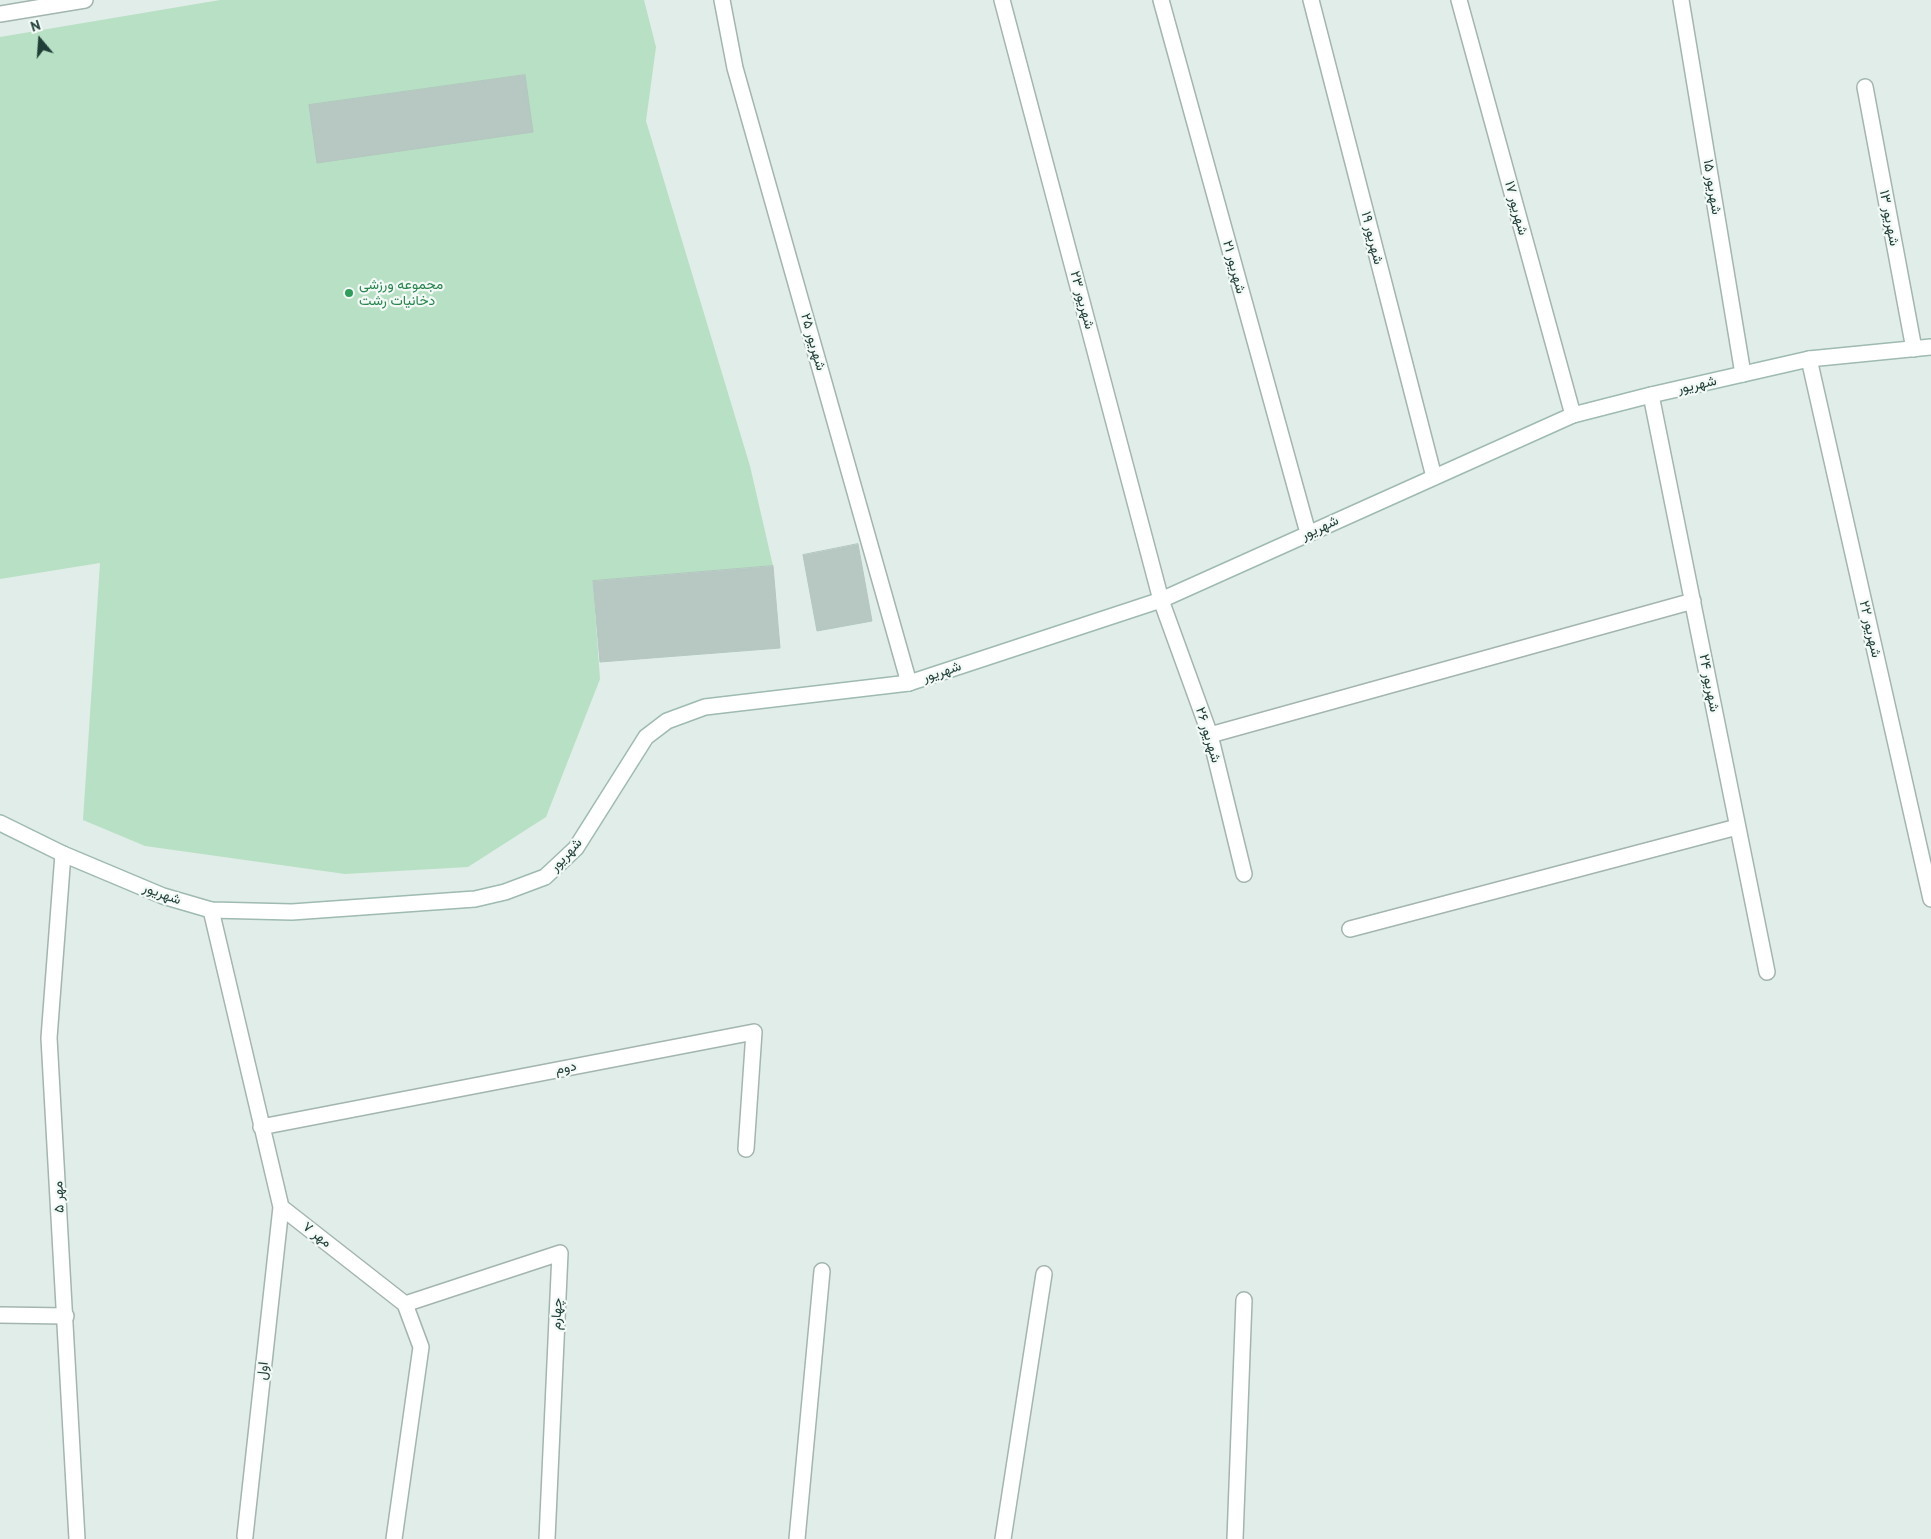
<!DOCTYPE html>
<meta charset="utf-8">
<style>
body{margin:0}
#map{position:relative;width:1931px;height:1539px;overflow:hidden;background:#e1ede8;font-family:"PT Sans",sans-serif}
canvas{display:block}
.north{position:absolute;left:15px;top:15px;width:50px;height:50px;-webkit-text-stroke:4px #f2f9f6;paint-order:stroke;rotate:342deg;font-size:14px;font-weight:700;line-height:20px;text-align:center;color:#203f38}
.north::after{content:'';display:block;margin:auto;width:18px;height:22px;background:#203f38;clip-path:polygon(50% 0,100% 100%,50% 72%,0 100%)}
</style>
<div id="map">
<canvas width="1931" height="1539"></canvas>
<div class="north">N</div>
</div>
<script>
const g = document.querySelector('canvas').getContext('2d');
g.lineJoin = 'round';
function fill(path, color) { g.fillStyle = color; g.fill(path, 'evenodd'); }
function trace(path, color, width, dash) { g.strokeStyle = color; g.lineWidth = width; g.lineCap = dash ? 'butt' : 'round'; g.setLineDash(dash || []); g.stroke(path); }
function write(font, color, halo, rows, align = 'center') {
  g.font = font + ' "PT Sans",Vazirmatn,sans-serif'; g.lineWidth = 4.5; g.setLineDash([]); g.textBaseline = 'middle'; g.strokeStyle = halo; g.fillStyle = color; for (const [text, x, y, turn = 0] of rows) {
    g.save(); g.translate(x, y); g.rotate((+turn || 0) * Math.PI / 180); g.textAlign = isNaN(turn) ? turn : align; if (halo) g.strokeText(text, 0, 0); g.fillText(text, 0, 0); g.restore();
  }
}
fill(new Path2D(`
 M220 0H644L656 47 646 121 750 466 773 566 593 581 600 679 546 817 468 867 345 874 145 846 83 820 100 563 0 579V37Z`), '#b8e0c4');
const building = new Path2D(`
 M525 75 533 132 317 163 309 105Z
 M858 544 872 621 817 631 803 555Z
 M773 566 780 648 600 662 593 581Z`);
fill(building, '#b6c8c1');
trace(building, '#b3c7c0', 1);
const lane = new Path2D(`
 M0 1315 66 1316`);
const street = new Path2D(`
 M722 0 735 68 909 683
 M1002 0 1161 600 1210 735 1244 874
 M1161 0 1308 533
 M1311 0 1434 477
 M1459 0 1573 415
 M1681 0 1743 374
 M0 14 85 0
 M1865 87 1914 349
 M1809 359 1931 899
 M1651 395 1767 972
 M1210 735 1693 601
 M63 854 49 1038 77 1539
 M211 910 281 1207 405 1304 421 1347 394 1539
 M1350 929 1737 827
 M261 1127 754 1032 746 1149
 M405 1304 560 1253 547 1539
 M245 1536 281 1207
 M797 1539 822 1271
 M1003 1539 1044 1274
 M1235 1539 1244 1300`);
const secondary = new Path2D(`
 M0 823 63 854 163 896 211 910 292 912 475 899 505 892 545 877 576 848 646 737 667 721 705 707 909 683 1161 600 1573 415 1651 395 1809 359 1931 347`);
trace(lane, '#a3b5b0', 18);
trace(street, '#a3b5b0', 18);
trace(secondary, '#9ebab1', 18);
trace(lane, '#fff', 15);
trace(street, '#fff', 15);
trace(secondary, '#fff', 15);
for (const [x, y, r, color] of [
 [349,293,5,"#2e9e5b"]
]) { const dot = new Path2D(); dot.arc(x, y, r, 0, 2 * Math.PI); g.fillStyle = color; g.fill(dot); trace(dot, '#f2f9f6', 2); }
write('14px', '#203f38', '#f2f9f6', [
 ["شهریور ۱۵",1712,187,81],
 ["شهریور ۱۷",1516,208,75],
 ["شهریور ۱۳",1889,218,79],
 ["شهریور ۱۹",1372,238,76],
 ["شهریور ۲۱",1234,267,75],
 ["شهریور ۲۳",1082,300,75],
 ["شهریور ۲۵",813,342,74],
 ["شهریور",1697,385,-13],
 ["شهریور",1320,528,-25],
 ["شهریور ۲۲",1870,629,77],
 ["شهریور",942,672,-18],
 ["شهریور ۲۴",1709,683,79],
 ["شهریور ۲۶",1208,735,73],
 ["شهریور",566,855,-47],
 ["شهریور",162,894,20],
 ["دوم",566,1068,-11],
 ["مهر ۵",59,1197,-93],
 ["مهر ۷",317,1235,38],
 ["چهارم",557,1314,-87],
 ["اول",263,1371,-84]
]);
write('14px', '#27864d', '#f2f9f6', [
 ["مجموعه ورزشی",359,285],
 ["دخانیات رشت",359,301]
], 'left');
</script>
